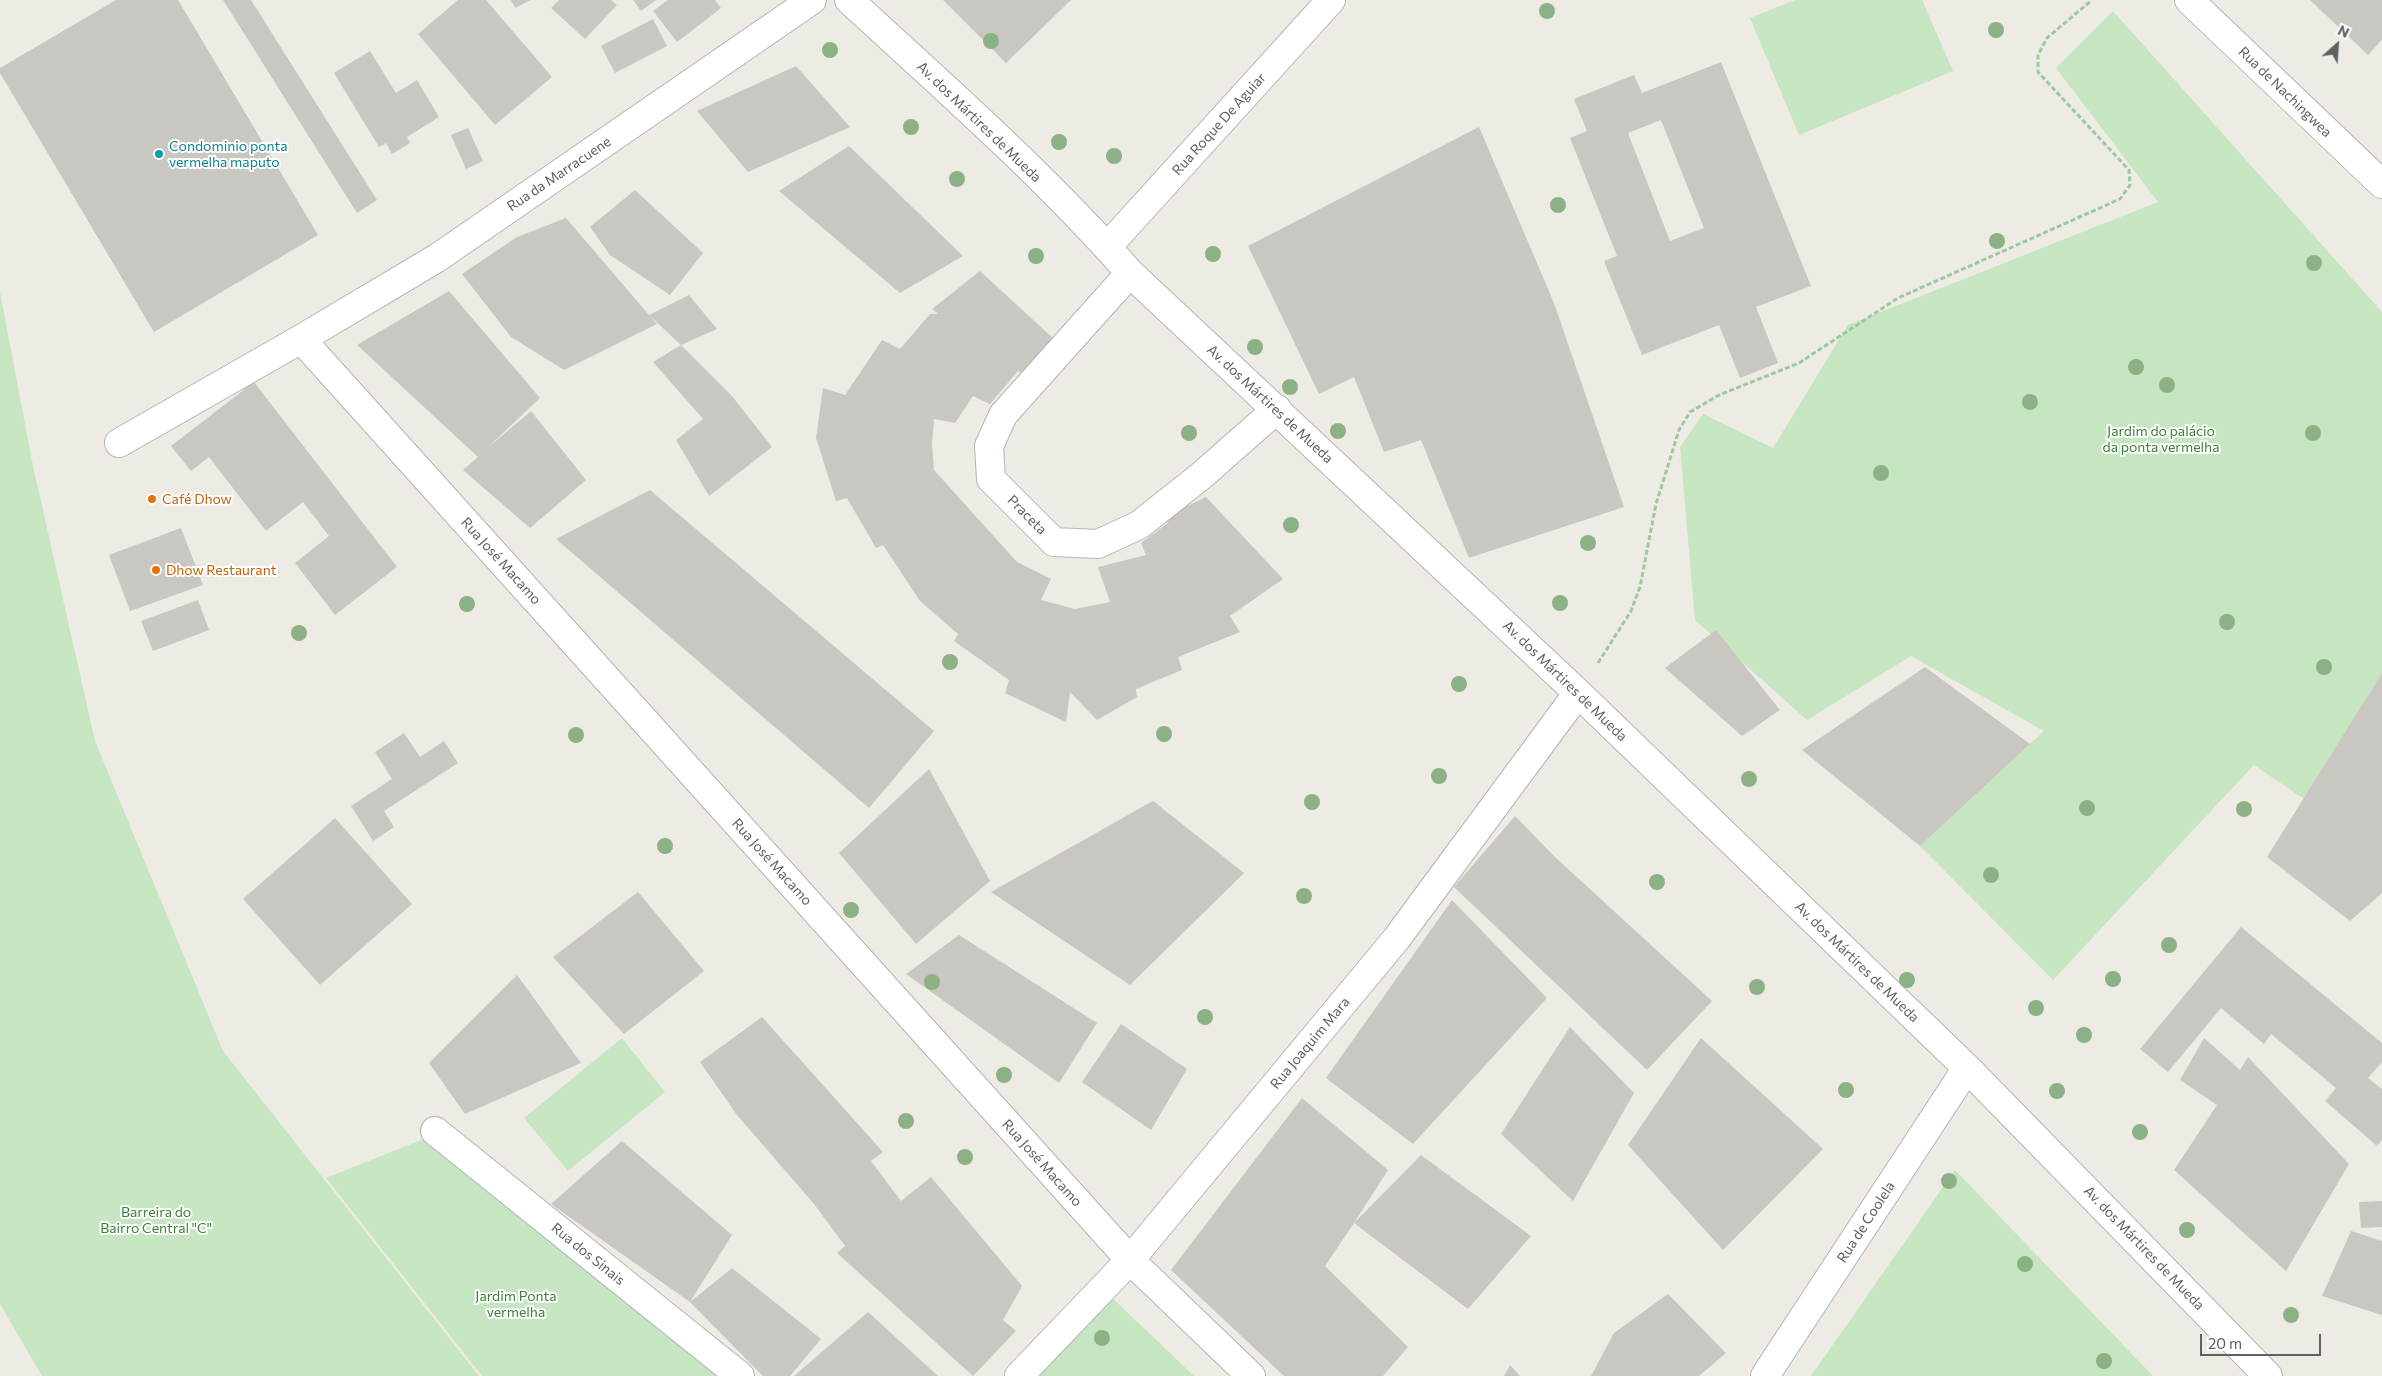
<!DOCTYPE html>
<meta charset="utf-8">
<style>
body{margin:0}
#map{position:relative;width:2382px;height:1376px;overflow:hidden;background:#eeebe4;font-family:Commissioner,sans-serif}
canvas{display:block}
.north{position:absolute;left:2312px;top:20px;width:50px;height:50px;-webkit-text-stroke:4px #fff;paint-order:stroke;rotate:26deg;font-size:14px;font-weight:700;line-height:20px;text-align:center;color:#5c6164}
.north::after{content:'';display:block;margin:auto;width:18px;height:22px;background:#5c6164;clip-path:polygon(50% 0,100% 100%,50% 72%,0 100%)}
.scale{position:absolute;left:2200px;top:1334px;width:121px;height:22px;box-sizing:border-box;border:2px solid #5c6164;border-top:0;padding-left:6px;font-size:15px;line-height:18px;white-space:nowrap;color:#5c6164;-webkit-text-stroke:4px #fff;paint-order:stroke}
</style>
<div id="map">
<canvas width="2382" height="1376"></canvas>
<div class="north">N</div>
<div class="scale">20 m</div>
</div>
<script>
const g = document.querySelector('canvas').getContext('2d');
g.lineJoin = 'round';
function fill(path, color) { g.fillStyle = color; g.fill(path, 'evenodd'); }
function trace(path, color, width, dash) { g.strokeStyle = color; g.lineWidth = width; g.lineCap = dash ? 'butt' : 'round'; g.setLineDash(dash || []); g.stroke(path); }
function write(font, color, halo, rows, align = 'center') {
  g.font = font + ' Commissioner,sans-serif'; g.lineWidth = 4; g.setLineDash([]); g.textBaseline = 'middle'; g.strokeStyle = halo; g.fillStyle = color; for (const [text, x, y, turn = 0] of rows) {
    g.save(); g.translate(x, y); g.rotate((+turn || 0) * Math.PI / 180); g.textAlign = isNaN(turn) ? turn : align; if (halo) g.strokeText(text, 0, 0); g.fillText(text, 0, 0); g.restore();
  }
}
fill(new Path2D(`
 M1795 0H1922L1953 71 1799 135 1750 18Z
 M2113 11 2382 312V673L2304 799 2254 765 2053 980 1920 846 2044 731 1911 656 1807 720 1695 620 1680 447 1703 414 1773 448 1848 325 2158 202 2056 68Z
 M0 292 33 466 95 741 223 1051 479 1376H42L0 1304Z
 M622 1038 665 1092 568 1171 524 1118Z
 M426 1138 720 1376H482L326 1178Z
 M1955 1170 2153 1376H1811Z
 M1107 1293 1194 1376H1027Z`), '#c5e6c0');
fill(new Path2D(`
 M116 0H178L318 235 154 332 0 73V68Z
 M223 0H251L377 200 357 213Z
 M458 0H486L552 77 495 125 418 34Z
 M511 0H531L515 8Z
 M559 0H611L617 5 585 39 551 8Z
 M633 0H656L641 11Z
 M668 0H715L721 8 677 42 653 11Z
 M943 0H1071L1006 63Z
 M2310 0H2382V40L2368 55Z
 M653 19 667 46 615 73 601 46Z
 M370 51 396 93 417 80 439 117 407 137 410 143 392 154 386 143 379 147 334 73Z
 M1721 62 1811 286 1756 307 1778 363 1740 378 1719 325 1642 355 1604 261 1617 256 1570 138 1587 131 1574 99 1634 75 1642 93ZM1661 120 1704 228 1670 241 1628 133Z
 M796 66 850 127 748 172 697 111Z
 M1479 127 1554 303 1624 507 1469 558 1421 440 1384 452 1354 377 1319 394 1248 246Z
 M468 128 483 161 466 169 451 135Z
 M849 146 963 256 900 293 779 191Z
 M635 190 703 253 670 295 610 255 590 227Z
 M566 218 649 315 689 295 717 329 681 345 649 315 657 324 564 370 511 337 462 274 517 237Z
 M980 271 1055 340 1023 375 1018 371 990 404 973 396 955 423 934 419 932 444 934 470 1017 562 1051 579 1041 600 1075 609 1110 602 1098 567 1146 555 1141 543 1168 523 1165 517 1206 497 1283 579 1230 616 1240 632 1178 657 1182 670 1136 689 1137 697 1097 720 1070 692 1066 722 1005 693 1009 680 954 641 958 634 920 601 883 545 876 548 847 498 836 501 816 438 823 388 845 395 882 340 900 349 930 314H938L932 309Z
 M449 291 540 398 484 451 531 411 586 480 530 528 463 470 478 457 357 345Z
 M681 345 732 396 772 447 709 496 676 440 703 419 653 362Z
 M254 382 397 567 335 615 295 563 329 536 303 502 266 531 209 457 191 471 171 446Z
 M650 490 934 731 869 808 556 539Z
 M181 528 203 585 130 611 109 555Z
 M198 600 209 630 153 651 141 621Z
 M1716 630 1780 710 1742 736 1665 668Z
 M1925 667 2030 744 1920 846 1802 750Z
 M2382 673V893L2350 921 2267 857Z
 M404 733 420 757 444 741 458 763 384 811 394 827 373 841 351 806 392 779 375 752Z
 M929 769 990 881 916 944 839 853Z
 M1153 801 1244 873 1130 985 991 892Z
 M1515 816 1555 857 1712 1001 1647 1070 1454 887Z
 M335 818 412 904 320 985 243 899Z
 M638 892 704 971 624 1034 553 957Z
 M1452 900 1547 998 1413 1144 1326 1078Z
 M2241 927 2382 1043V1062L2368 1078 2382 1089V1140L2377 1146 2325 1101 2336 1088 2271 1034 2264 1044 2221 1008 2168 1072 2140 1049Z
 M959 935 1097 1023 1059 1083 906 974Z
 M517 975 581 1063 465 1114 429 1063Z
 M762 1017 883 1152 871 1161 901 1201 931 1177 1022 1286 1003 1320 1016 1331 973 1376 837 1253 845 1246 814 1204 737 1115 700 1062Z
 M1121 1024 1187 1069 1151 1130 1082 1082Z
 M1570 1027 1634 1093 1573 1201 1501 1134Z
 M1701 1038 1823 1149 1723 1250 1628 1145Z
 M2204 1038 2240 1070 2248 1057 2349 1164 2286 1271 2174 1170 2217 1105 2180 1080Z
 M1302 1098 1388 1170 1354 1223 1421 1155 1531 1236 1468 1309 1354 1223 1325 1266 1408 1347 1383 1376H1284L1171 1270Z
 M622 1141 732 1235 690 1302 551 1204Z
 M2382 1201V1227L2361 1228 2359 1202Z
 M2351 1231 2382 1241V1315L2322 1296Z
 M732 1268 821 1339 790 1376H763L690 1302Z
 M1668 1294 1726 1353 1699 1376H1591L1614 1333Z
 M868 1312 938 1376H794Z
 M1510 1365 1520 1376H1504Z`), '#cac6c1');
const minor = new Path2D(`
 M849 0C945 88 1044 175 1130 273L1578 693 1967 1068 2268 1376
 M2189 0 2382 184
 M1107 247 1331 0
 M1130 273 1003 415 989 446 991 479 1054 542 1098 544 1139 525 1201 476 1277 409
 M301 339 1130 1260 1251 1376
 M119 443 301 339 437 258 812 0
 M435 1131 740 1376
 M1019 1376 1130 1260 1397 938 1578 693
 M1765 1376 1967 1068`);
trace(minor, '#b1b5b9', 30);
trace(new Path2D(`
 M1598 663 1631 611 1640 587 1656 504 1679 430 1690 412 1719 395 1799 363 1898 298 2120 199 2130 185 2129 170 2038 72V55L2047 38 2092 0`), '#9bc9a2', 3, [5, 2.5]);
trace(minor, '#fff', 28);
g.fillStyle = '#8bb184';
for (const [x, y] of [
 [1547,11],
 [1996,30],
 [991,41],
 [830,50],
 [911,127],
 [1059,142],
 [1114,156],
 [957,179],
 [1558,205],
 [1997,241],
 [1213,254],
 [1036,256],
 [2314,263],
 [1255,347],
 [2136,367],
 [2167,385],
 [1290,387],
 [2030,402],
 [1338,431],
 [1189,433],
 [2313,433],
 [1881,473],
 [1291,525],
 [1588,543],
 [1560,603],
 [467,604],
 [2227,622],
 [299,633],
 [950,662],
 [2324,667],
 [1459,684],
 [1164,734],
 [576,735],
 [1439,776],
 [1749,779],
 [1312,802],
 [2087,808],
 [2244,809],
 [665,846],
 [1991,875],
 [1657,882],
 [1304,896],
 [851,910],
 [2169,945],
 [2113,979],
 [1907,980],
 [932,982],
 [1757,987],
 [2036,1008],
 [1205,1017],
 [2084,1035],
 [1004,1075],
 [1846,1090],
 [2057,1091],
 [906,1121],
 [2140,1132],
 [965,1157],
 [1949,1181],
 [2187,1230],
 [2025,1264],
 [2291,1315],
 [1102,1338],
 [2104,1361]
]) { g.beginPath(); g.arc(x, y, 8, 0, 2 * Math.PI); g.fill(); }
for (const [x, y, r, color] of [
 [159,154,5,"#0f9aa8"],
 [152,499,5,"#e8710a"],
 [156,570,5,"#e8710a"]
]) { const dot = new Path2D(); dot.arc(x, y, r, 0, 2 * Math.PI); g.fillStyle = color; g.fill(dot); trace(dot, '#fff', 2); }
write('14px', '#5c6164', '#fff', [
 ["Rua de Nachingwea",2285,92,44],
 ["Av. dos Mártires de Mueda",979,122,44],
 ["Rua Roque De Aguiar",1219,124,-48],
 ["Rua da Marracuene",559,174,-34],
 ["Av. dos Mártires de Mueda",1270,404,43],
 ["Praceta",1027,515,45],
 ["Rua José Macamo",501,561,48],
 ["Av. dos Mártires de Mueda",1565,681,44],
 ["Rua José Macamo",772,862,48],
 ["Av. dos Mártires de Mueda",1857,962,44],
 ["Rua Joaquim Mara",1310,1043,-50],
 ["Rua José Macamo",1042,1163,48],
 ["Rua de Coolela",1866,1222,-57],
 ["Av. dos Mártires de Mueda",2144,1248,46],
 ["Rua dos Sinais",588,1254,39]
]);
write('14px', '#0d838f', '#fff', [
 ["Condominio ponta",169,146],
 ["vermelha maputo",169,162]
], 'left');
write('14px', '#3a8235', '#fff', [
 ["Jardim do palácio",2161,431],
 ["da ponta vermelha",2161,447],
 ["Barreira do",156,1212],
 ["Bairro Central \"C\"",156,1228],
 ["Jardim Ponta",516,1296],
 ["vermelha",516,1312]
]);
write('14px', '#c56008', '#fff', [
 ["Café Dhow",162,499],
 ["Dhow Restaurant",166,570]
], 'left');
</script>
